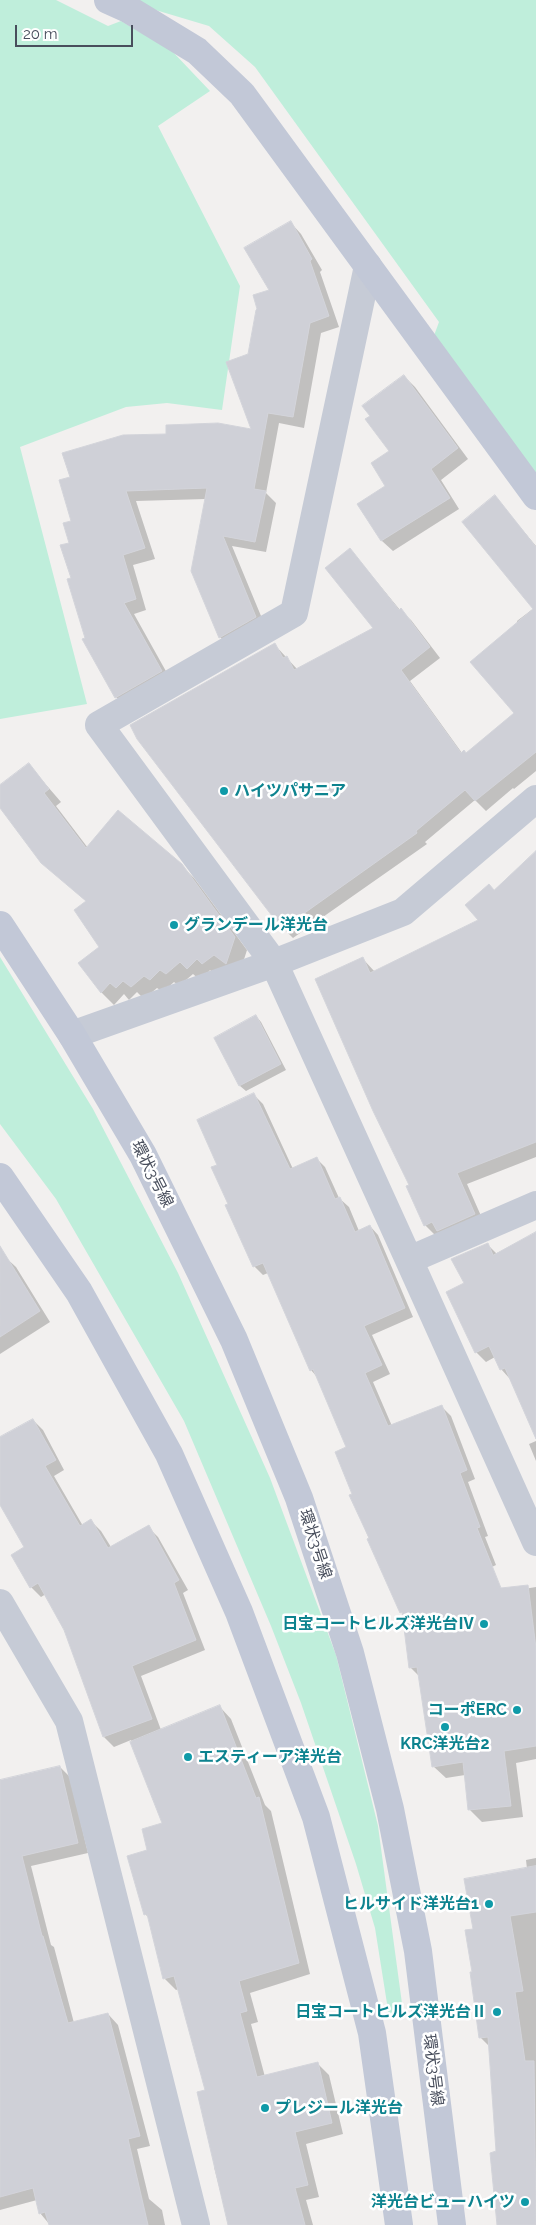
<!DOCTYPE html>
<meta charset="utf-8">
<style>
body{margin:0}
#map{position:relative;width:536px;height:2225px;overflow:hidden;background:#f2f0ef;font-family:Raleway,sans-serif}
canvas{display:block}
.scale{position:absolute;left:15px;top:25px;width:118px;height:22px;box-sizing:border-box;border:2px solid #484e5c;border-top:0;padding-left:6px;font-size:15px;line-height:18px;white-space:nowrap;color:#484e5c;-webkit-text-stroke:4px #fff;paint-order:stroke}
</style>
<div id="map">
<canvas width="536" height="2225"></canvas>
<div class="scale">20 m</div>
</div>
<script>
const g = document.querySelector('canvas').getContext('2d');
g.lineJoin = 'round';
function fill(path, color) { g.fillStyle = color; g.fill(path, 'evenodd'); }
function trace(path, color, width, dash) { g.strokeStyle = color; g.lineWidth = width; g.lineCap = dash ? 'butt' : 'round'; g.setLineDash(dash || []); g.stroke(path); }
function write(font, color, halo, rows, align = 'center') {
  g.font = font + ' Raleway,"Noto Sans JP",sans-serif'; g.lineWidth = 5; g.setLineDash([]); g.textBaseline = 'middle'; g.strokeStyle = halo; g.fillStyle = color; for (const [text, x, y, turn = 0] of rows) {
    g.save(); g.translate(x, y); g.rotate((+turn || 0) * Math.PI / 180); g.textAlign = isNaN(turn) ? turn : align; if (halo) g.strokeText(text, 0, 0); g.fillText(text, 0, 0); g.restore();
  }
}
fill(new Path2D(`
 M0 0H56L108 26 121 21 172 51 210 91 158 126 240 286 222 410 167 403 126 407 20 447 87 704 0 719Z
 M122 0H536V487L432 341 439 322 255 67 209 26Z
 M0 957 93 1109 178 1273 270 1478 336 1655 378 1826 403 2011 389 2016 375 1928 356 1864 301 1703 271 1626 184 1421 56 1199 0 1124Z`), '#bfeedb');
fill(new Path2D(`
 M291 223 301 234 322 270 320 272 339 327 321 333 304 428 279 423 266 493 276 503 266 552 232 546 266 628 231 648 220 637 206 499 136 501 155 559 133 565 146 610 134 614 172 682 127 708 116 697 86 638 72 579 70 543 72 522 60 481 253 431 249 355Z
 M404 376 415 387 468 459 441 480 459 509 393 551 382 541 359 505 387 487 391 451 372 416Z
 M495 497 536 546V771L514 789 513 788 486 811 475 800 425 842 427 844 293 938 283 928 274 644 297 669 375 628 350 549 400 610 411 620 440 658 410 681 462 753 467 755 516 713 517 621 534 608Z
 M29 765 61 802 56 806 88 848 181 865 194 878 247 950 239 975 216 976 210 970 201 981 193 974 179 986 174 982 163 992 157 988 144 999 137 992 129 1000 124 994 114 1005 102 993 79 963 101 947 87 902 41 861 0 806V787Z
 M536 853V1157L467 1184 485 1225 436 1236 425 1225 411 1186 363 959 375 972 480 921 494 891Z
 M256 1016 261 1022 286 1070 246 1091 240 1086 215 1038Z
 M254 1095 263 1104 293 1169 316 1158 325 1167 339 1198 349 1207 359 1231 370 1226 378 1235 413 1317 372 1335 390 1374 373 1382 392 1426 442 1407 451 1416 475 1479 468 1482 488 1536 485 1537 496 1565 408 1608 536 1587V1759L516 1763 523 1817 482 1822 470 1810 465 1775 446 1778 433 1766 420 1677 410 1667 403 1607 395 1600 351 1496 353 1494 348 1448 317 1377 311 1370 268 1273 263 1275 254 1266 229 1204 219 1166Z
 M487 1244 497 1254 536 1246V1436L510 1379 501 1369 495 1357 486 1362 476 1352 465 1284Z
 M5 1257 16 1267 50 1322 0 1354V1260Z
 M33 1420 43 1430 64 1470 54 1476 83 1526 91 1521 101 1531 111 1547 148 1527 158 1537 188 1590 183 1593 205 1650 141 1676 161 1730 220 1707 231 1719 265 1805 271 1811 310 1974 250 1993 258 2022 251 2024 265 2077 318 2064 329 2075 343 2134 306 2144 319 2197 306 2200 313 2225H229L214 2167 216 2166 206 2091 179 1989 176 1990 164 1978 149 1918 145 1914 149 1851 164 1824 131 1740 114 1747 104 1737 65 1629 46 1594 41 1597 31 1587 26 1548 0 1503V1438Z
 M536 1441V1461L529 1444Z
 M60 1767 70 1777 88 1853 31 1866 51 1945 54 1947 74 2023 108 2014 118 2025 150 2146 137 2149 149 2199 162 2210 165 2225H50L40 2213 37 2200 0 2210V1781Z
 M536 1858V2225H499L498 2152 490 2047 480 2037 473 1973 475 1930 527 1869 526 1860Z`), '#0003');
const building = new Path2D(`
 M291 221 312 259 310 261 329 316 310 323 293 417 268 413 254 489 266 491 255 542 223 536 256 617 219 638 191 571 207 488 126 491 145 548 123 555 136 599 124 603 162 671 115 698 82 639 85 638 67 579 71 578 60 545 69 543 63 523 71 521 59 480 70 477 62 453 123 435 166 434V425L218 423 251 429 226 362 248 354 256 310 257 309 253 295 269 290 244 248Z
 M404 375 458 448 431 469 450 498 381 541 357 504 385 486 371 463 389 451 365 419 370 416 362 406Z
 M495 495 536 547V752L475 801 465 790 416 831 417 833 282 929 137 739 130 725 275 643 283 658 287 656 294 670 373 628 325 568 350 548 399 610 401 608 430 647 401 670 461 753 464 750 466 753 514 713 470 662 533 609 462 522Z
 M29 763 49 789 44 793 86 848 118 810 182 864 235 937 226 964 214 955 202 964 197 959 187 969 180 962 166 974 160 970 150 980 144 976 131 987 123 981 116 988 110 983 101 993 78 963 99 947 74 910 86 901 41 863 0 808V785Z
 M536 851V1142L457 1173 475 1214 437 1231 432 1222 424 1226 406 1186 409 1185 373 1111 315 979 363 957 370 973 478 920 465 905 489 884 494 890Z
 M256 1015 281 1064 239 1086 214 1038Z
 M254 1093 290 1169 317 1157 335 1199 340 1197 355 1232 370 1225 405 1308 364 1326 382 1365 365 1373 388 1426 442 1405 467 1470 460 1473 480 1527 477 1528 501 1588 528 1585 536 1648V1746L504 1751 511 1806 468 1810 463 1762 432 1767 417 1667 409 1668 402 1612 400 1613 367 1539 369 1538 349 1495 352 1494 335 1452 346 1447 313 1369 310 1371 263 1263 253 1267 225 1205 228 1204 211 1167 217 1165 197 1120Z
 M536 1232V1439L505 1368 500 1370 489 1346 475 1353 446 1292 464 1283 451 1259 488 1243 493 1255Z
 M0 1246 40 1311 0 1337Z
 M33 1419 56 1460 45 1466 80 1526 91 1519 108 1548 149 1525 179 1580 174 1583 196 1640 132 1666 152 1719 103 1737 64 1630 38 1583 30 1588 11 1555 24 1547 0 1505V1437Z
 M220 1705 256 1798 259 1797 299 1963 239 1981 247 2011 240 2013 257 2077 318 2062 332 2123 295 2132 308 2185 295 2188 305 2225H228L197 2092 205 2090 174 1976 163 1979 147 1914 144 1915 127 1856 147 1850 142 1829 162 1823 130 1742Z
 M60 1766 78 1843 22 1856 42 1936H43L68 2023 108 2013 140 2136 128 2139 148 2225H49L45 2212 39 2214 33 2188 0 2197V1780Z
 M536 1866V1912L510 1916 523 1991 515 1992 525 2061H534L536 2225H497L490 2153 496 2151 488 2037 479 2038 470 1972H472L465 1930 473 1929 464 1879Z`);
fill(building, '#cfd0d7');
trace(building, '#d3d4da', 1);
trace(new Path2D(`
 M368 266 294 613 99 725 274 963 409 1260 536 1205
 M72 1035 274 963 403 912 536 799
 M409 1260 536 1542
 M0 1603 69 1721 196 2225`), '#c6cbd6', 28);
trace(new Path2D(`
 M108 0 128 9 197 51 242 94 536 496
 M0 925 72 1035 143 1155 234 1340 299 1498 350 1653 390 1809 418 1951 452 2225
 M0 1177 79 1292 169 1454 239 1612 316 1817 372 2033 399 2225`), '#c2c8d7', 28);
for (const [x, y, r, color] of [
 [224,791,5,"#0f9aa8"],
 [174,925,5,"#0f9aa8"],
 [484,1624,5,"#0f9aa8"],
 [517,1710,5,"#0f9aa8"],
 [445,1727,5,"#0f9aa8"],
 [188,1757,5,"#0f9aa8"],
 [489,1904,5,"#0f9aa8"],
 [497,2012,5,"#0f9aa8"],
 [265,2108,5,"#0f9aa8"],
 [525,2202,5,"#0f9aa8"]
]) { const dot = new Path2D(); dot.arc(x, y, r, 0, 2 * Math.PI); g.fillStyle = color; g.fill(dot); trace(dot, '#fff', 2); }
write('bold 16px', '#0d838f', '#fff', [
 ["ハイツパサニア",234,791,"left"],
 ["グランデール洋光台",184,925,"left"],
 ["日宝コートヒルズ洋光台Ⅳ",474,1624],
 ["コーポERC",507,1710],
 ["KRC洋光台2",445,1744,"center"],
 ["エスティーア洋光台",198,1757,"left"],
 ["ヒルサイド洋光台1",479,1904],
 ["日宝コートヒルズ洋光台Ⅱ",487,2012],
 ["プレジール洋光台",275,2108,"left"],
 ["洋光台ビューハイツ",515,2202]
], 'right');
write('16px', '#484e5c', '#fff', [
 ["環状3号線",152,1174,63],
 ["環状3号線",315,1544,72],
 ["環状3号線",433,2070,83]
]);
</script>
